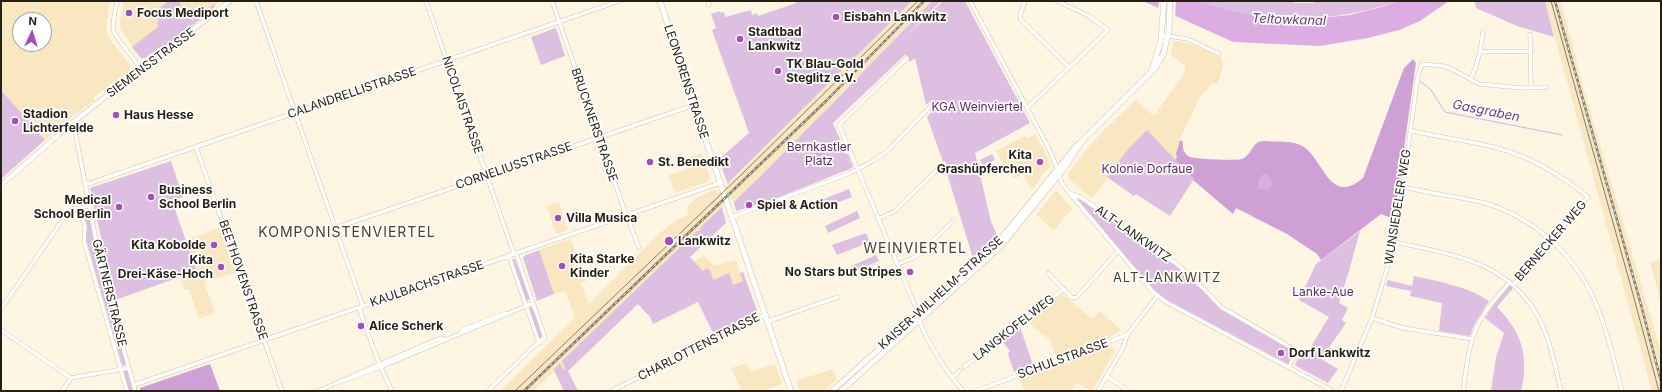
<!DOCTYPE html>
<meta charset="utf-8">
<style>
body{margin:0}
#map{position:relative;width:1662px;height:392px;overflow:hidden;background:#fef5e3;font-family:Inter,sans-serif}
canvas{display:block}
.frame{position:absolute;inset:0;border:2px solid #251f14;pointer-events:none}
.north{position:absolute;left:12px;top:12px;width:40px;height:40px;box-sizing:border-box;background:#fff;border:1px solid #a8a5a1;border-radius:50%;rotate:4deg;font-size:11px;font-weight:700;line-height:16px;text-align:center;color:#251f14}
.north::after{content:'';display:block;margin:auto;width:14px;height:18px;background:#a84db8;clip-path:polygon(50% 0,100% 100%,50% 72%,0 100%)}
</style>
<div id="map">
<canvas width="1662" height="392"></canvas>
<div class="frame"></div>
<div class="north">N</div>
</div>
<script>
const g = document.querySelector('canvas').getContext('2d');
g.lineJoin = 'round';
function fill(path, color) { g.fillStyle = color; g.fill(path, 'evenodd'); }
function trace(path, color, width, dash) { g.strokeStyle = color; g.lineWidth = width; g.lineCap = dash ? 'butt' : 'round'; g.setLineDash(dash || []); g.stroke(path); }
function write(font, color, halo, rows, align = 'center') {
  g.font = font + ' Inter,sans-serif'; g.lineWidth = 3.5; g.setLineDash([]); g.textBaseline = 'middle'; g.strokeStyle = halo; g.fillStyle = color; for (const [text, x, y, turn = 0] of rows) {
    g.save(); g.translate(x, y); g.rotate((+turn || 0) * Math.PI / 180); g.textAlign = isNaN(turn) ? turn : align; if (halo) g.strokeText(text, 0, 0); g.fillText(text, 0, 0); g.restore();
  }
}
fill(new Path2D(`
 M1 1H110L107 20V33L111 41 130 65V70L94 97 95 100 70 118 45 140 1 90ZM20 20H44V44H20Z
 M124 1H219L212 10 160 50 151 53 145 58H141L120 29V22Z
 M912 1H932L827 108 800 139 734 202 732 198 722 207 720 211 700 231 642 295 557 376 554 371 534 391H500L575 318 565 290 554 294 539 250 571 239 586 281 581 283 589 304 661 232 678 219 688 215 687 207 697 197 716 189 718 194Z
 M1545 1H1561L1584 90 1661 352V391H1652Z
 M1176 41 1188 43 1222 58 1223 66 1218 84 1213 83 1200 97 1177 145V158L1175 160 1147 130 1129 148 1092 199 1069 179 1068 173 1088 148 1103 131 1136 100 1154 116 1183 75 1186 66 1171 55 1173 42Z
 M1035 134 1048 157 1051 166 1040 177 1041 179 1032 190 1023 174 1014 179 1006 164 1004 165 996 151 1025 136 1027 138Z
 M702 153 710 179 706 182 675 193 669 175 691 168 688 158Z
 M1054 192H1058L1072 209 1054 230 1036 215Z
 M559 202 568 230 556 234 547 206Z
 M219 228 235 273 204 282 215 313 199 319 189 289 184 290 180 277 197 272 186 240Z
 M704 255 714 266 736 260 743 281 733 285 722 277 713 280 694 262Z
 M1661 260V303L1650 262Z
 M1061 295H1064L1092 319 1100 311 1121 330 1105 340 1115 351 1092 391 1077 383 1070 391H1025L1019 380 1064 363 1060 355 1056 356 1050 340 1026 321Z
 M747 363 750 372 775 364 782 384 761 391H742L731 368Z
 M833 369 837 380 824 391H800L798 387 796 381Z`), '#f9e7c1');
fill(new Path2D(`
 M168 1H179L181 6 192 21 216 3 212 10 160 50 151 53 145 58H141L132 47 159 26 157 23 159 21 156 16 162 11 160 8Z
 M797 1H912L729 182 728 185 719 159 749 133 712 30 716 28 711 14 720 11 721 13 724 12 725 17 751 10 752 15 757 13 758 16 796 3Z
 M932 1H941L901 41 943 1H965L1030 123 975 153 991 222 997 235 973 258 945 167 927 117 934 109 930 101 926 105 915 58 910 62 906 54 833 123 846 154H848L853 167 852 168 772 200 736 211 734 202C802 136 866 68 932 1Z
 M1197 1H1277L1305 3 1324 1H1399C1334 23 1262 27 1197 1Z
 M1475 1H1545L1554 37 1517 26 1476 8Z
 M556 28 565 56 541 65 531 37Z
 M1 90 45 140 1 179Z
 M1147 130 1194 179 1170 216 1136 194 1134 196 1107 177 1129 148Z
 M992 154 995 160 983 166 980 160Z
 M171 161 183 197 172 201 197 272 180 277 115 300 90 188Z
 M849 189 852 197 819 210 816 202Z
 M1080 199 1174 264 1207 294 1220 309 1290 349 1292 356 1288 364 1165 299 1155 291 1078 200Z
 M722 207 726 223 690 257 703 271 707 268 711 272 713 280 729 273 733 285 743 281 740 273 743 272 758 313 714 335 698 302 653 324 650 317 638 304 568 371 578 391H564L554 370 560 363 563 370 565 368 562 361 697 231H700L701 227Z
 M857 211 860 218 828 233 825 226Z
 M88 212 99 265 126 364 124 366 122 365 86 239 84 213Z
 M1360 231 1348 274 1339 303 1348 308 1342 320 1346 323 1321 359 1338 369 1328 383 1296 366 1295 364 1305 348 1309 350 1329 317 1299 300 1316 264Z
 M866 233 870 242 837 255 832 245Z
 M539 250 554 294 537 301 523 258 524 256Z
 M876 255 879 261 846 275 843 270Z
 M515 259 530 299 526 301 512 260Z
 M1414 276C1440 282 1466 286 1489 301L1474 325 1470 336 1439 331 1442 303 1410 296 1411 291 1386 286 1388 280 1412 286Z
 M1510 285 1513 288 1497 307C1502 312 1507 318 1511 324 1525 342 1527 369 1521 391H1491L1496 357 1504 333 1485 318 1494 304Z
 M532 307 543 335 541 338H538L529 308Z
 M1020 327 1033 365 1014 372 1008 354 1010 351 1002 341Z
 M125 370H128L134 391H129L123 371Z`), '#ddbfe1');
fill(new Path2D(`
 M1413 59 1416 63 1394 219 1381 214 1321 260 1317 254 1287 234 1236 208 1233 214 1193 180 1194 179 1175 160 1177 158 1176 153 1180 140 1183 142C1182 148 1184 154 1190 157 1195 159 1237 161 1242 159 1252 155 1252 140 1265 141 1276 142 1294 140 1304 147 1324 161 1330 206 1363 178L1404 68Z
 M210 364 220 391H140V388Z`), '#cea0d6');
fill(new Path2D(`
 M1143 1H1197L1223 9 1259 17 1294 19H1312L1350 15 1378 8 1399 1H1449L1420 21 1399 30 1368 38 1320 46 1233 42Z
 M818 147C825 151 826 152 826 161L824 163C815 162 814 156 814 149Z
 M1266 174 1271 178 1272 185 1267 190 1258 189C1257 183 1258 180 1262 175Z`), '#dcade3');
fill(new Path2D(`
 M1159 1H1176L1175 18 1158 10Z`), '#fef5e3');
trace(new Path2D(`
 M1420 81 1431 90 1445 112 1562 135`), '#dcade3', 1);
const minor = new Path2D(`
 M117 1 113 24 114 33 141 69
 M256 1 362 304 360 311 378 361 392 391
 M426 1 514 254
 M552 1 625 212 627 215 639 248
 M708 1 709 5
 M970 1 1048 147 1055 163 1062 184 1152 291 1166 302 1333 391
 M1025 1 1020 15 1021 20 1069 67
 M1295 1H1313
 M1530 34 1531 87
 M1162 35 1188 39 1219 54
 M1480 52 1483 32
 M907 58 839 125 916 308C923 339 943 367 963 391
 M1471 78 1475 69 1480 52 1531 51
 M1027 108 1108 30 1089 16 1057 1
 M71 124 75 131 101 266 135 391
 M1410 130C1439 138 1468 140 1497 148 1531 157 1561 175 1588 197L1513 285
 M196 147 282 391
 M85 185 619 1
 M1402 187C1414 189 1426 192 1438 194 1454 197 1470 199 1485 203 1535 218 1576 256 1596 304 1608 331 1614 362 1622 391
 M1069 193 1080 197 1178 265 1208 293 1221 307 1295 350 1296 352 1289 367
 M81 208 85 227 84 241 127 391
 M732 217 848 174 873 161 886 152 931 106
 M878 219 895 211 944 163
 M335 228 694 105
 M1394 242C1455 255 1515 262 1543 327 1552 347 1556 370 1561 391
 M509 256 539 343
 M898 264 913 258 920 253 952 222
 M1048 273 1071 297 1076 298 1118 251
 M1 309 68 212 71 210 89 206
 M1372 318 1403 328 1472 339
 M769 321 838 297
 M1 330 71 378
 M461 332 462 330 505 313
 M964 367 1064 289
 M1106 376 1128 391
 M953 377 959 371
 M71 378 129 368
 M337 383 381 367 533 303
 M134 385 720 183
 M62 391 71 378
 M318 391 424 345 441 338 443 339
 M488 391 534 346 545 338 516 253
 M611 391 766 314
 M976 391 1127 335
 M1098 391 1123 348 1127 335 1157 296
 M1341 391 1372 318 1389 262 1399 214 1418 75 1422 64 1443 66 1450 68 1479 84 1522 88 1546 87
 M1463 391C1467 366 1468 341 1481 319 1489 305 1500 293 1510 282`);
const tertiary = new Path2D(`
 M1 185 71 124 115 89 230 1`);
const secondary = new Path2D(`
 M660 1 707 144 791 391
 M1152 70 1161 40 1164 1
 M832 391 995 246 1078 144
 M841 391 1000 247 1062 171 1082 141 1155 68 1164 53 1165 46 1169 30 1170 1`);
trace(minor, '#d2c4a7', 4.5);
trace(tertiary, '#d2c4a7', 5.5);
trace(secondary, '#d2c4a7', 6);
trace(minor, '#fff', 3.5);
trace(tertiary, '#fff', 4.5);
trace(secondary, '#fff', 5);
trace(new Path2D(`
 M1551 1 1631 287 1659 391
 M515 391 740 176 918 1`), '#847d6f', 1);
const rail = new Path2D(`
 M1555 1 1640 301 1661 381
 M524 391 826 101 924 1`);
trace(rail, '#847d6f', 2.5);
trace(rail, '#fff', 1, [3]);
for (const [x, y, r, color] of [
 [129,13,4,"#a84db8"],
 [836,17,4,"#a84db8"],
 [740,39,4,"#a84db8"],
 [778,71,4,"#a84db8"],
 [116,115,4,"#a84db8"],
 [15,121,4,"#a84db8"],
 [650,162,4,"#a84db8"],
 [1040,162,4,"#a84db8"],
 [151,197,4,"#a84db8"],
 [749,205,4,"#a84db8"],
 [119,207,4,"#a84db8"],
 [558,218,4,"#a84db8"],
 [669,241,5,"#a84db8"],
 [214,245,4,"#a84db8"],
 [562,266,4,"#a84db8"],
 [221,267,4,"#a84db8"],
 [910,272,4,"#a84db8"],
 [361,326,4,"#a84db8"],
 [1281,353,4,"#a84db8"]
]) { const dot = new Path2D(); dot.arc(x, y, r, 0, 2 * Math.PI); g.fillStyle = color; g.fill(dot); trace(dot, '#fff', 1.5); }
write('bold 12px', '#251f14', '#fff', [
 ["Focus Mediport",137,13],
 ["Eisbahn Lankwitz",844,17],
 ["Stadtbad",748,32],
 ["Lankwitz",748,46],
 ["TK Blau-Gold",786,64],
 ["Steglitz e.V.",786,78],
 ["Stadion",23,114],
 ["Lichterfelde",23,128],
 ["Haus Hesse",124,115],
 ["Kita",1032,155,"right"],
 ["Grashüpferchen",1032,169,"right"],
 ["St. Benedikt",658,162],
 ["Business",159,190],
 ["School Berlin",159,204],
 ["Medical",111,200,"right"],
 ["School Berlin",111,214,"right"],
 ["Spiel & Action",757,205],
 ["Villa Musica",566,218],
 ["Lankwitz",678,241],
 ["Kita Kobolde",206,245,"right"],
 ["Kita Starke",570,259],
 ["Kinder",570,273],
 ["Kita",213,260,"right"],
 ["Drei-Käse-Hoch",213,274,"right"],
 ["No Stars but Stripes",902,272,"right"],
 ["Alice Scherk",369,326],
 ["Dorf Lankwitz",1289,353]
], 'left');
write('12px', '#251f14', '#fff', [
 ["SIEMENSSTRASSE",151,63,-37],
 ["LEONORENSTRASSE",686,82,72],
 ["CALANDRELLISTRASSE",352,93,-19],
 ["NICOLAISTRASSE",462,105,71],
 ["BRUCKNERSTRASSE",594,125,71],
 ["CORNELIUSSTRASSE",514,166,-19],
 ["WUNSIEDELER WEG",1398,207,-81],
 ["ALT-LANKWITZ",1133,234,35],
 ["BERNECKER WEG",1551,241,-49],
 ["BEETHOVENSTRASSE",243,280,71],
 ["KAULBACHSTRASSE",427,284,-19],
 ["GÄRTNERSTRASSE",109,293,76],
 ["KAISER-WILHELM-STRASSE",941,293,-42],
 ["LANGKOFELWEG",1014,328,-38],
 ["CHARLOTTENSTRASSE",699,347,-27],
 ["SCHULSTRASSE",1063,359,-20]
]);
write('12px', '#5e2768', '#fff', [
 ["KGA Weinviertel",977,107],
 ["Bernkastler",819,147],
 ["Platz",819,161],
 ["Kolonie Dorfaue",1147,169],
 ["Lanke-Aue",1323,292]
]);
write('italic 13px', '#71397b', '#fff', [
 ["Teltowkanal",1289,20,2],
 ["Gasgraben",1486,111,11]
]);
g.letterSpacing = '1px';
write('13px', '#4d4127', '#fff', [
 ["ALT-LANKWITZ",1167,278]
]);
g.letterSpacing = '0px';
g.letterSpacing = '1px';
write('14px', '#4d4127', '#fff', [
 ["KOMPONISTENVIERTEL",347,233],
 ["WEINVIERTEL",915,249]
]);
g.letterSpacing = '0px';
</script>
